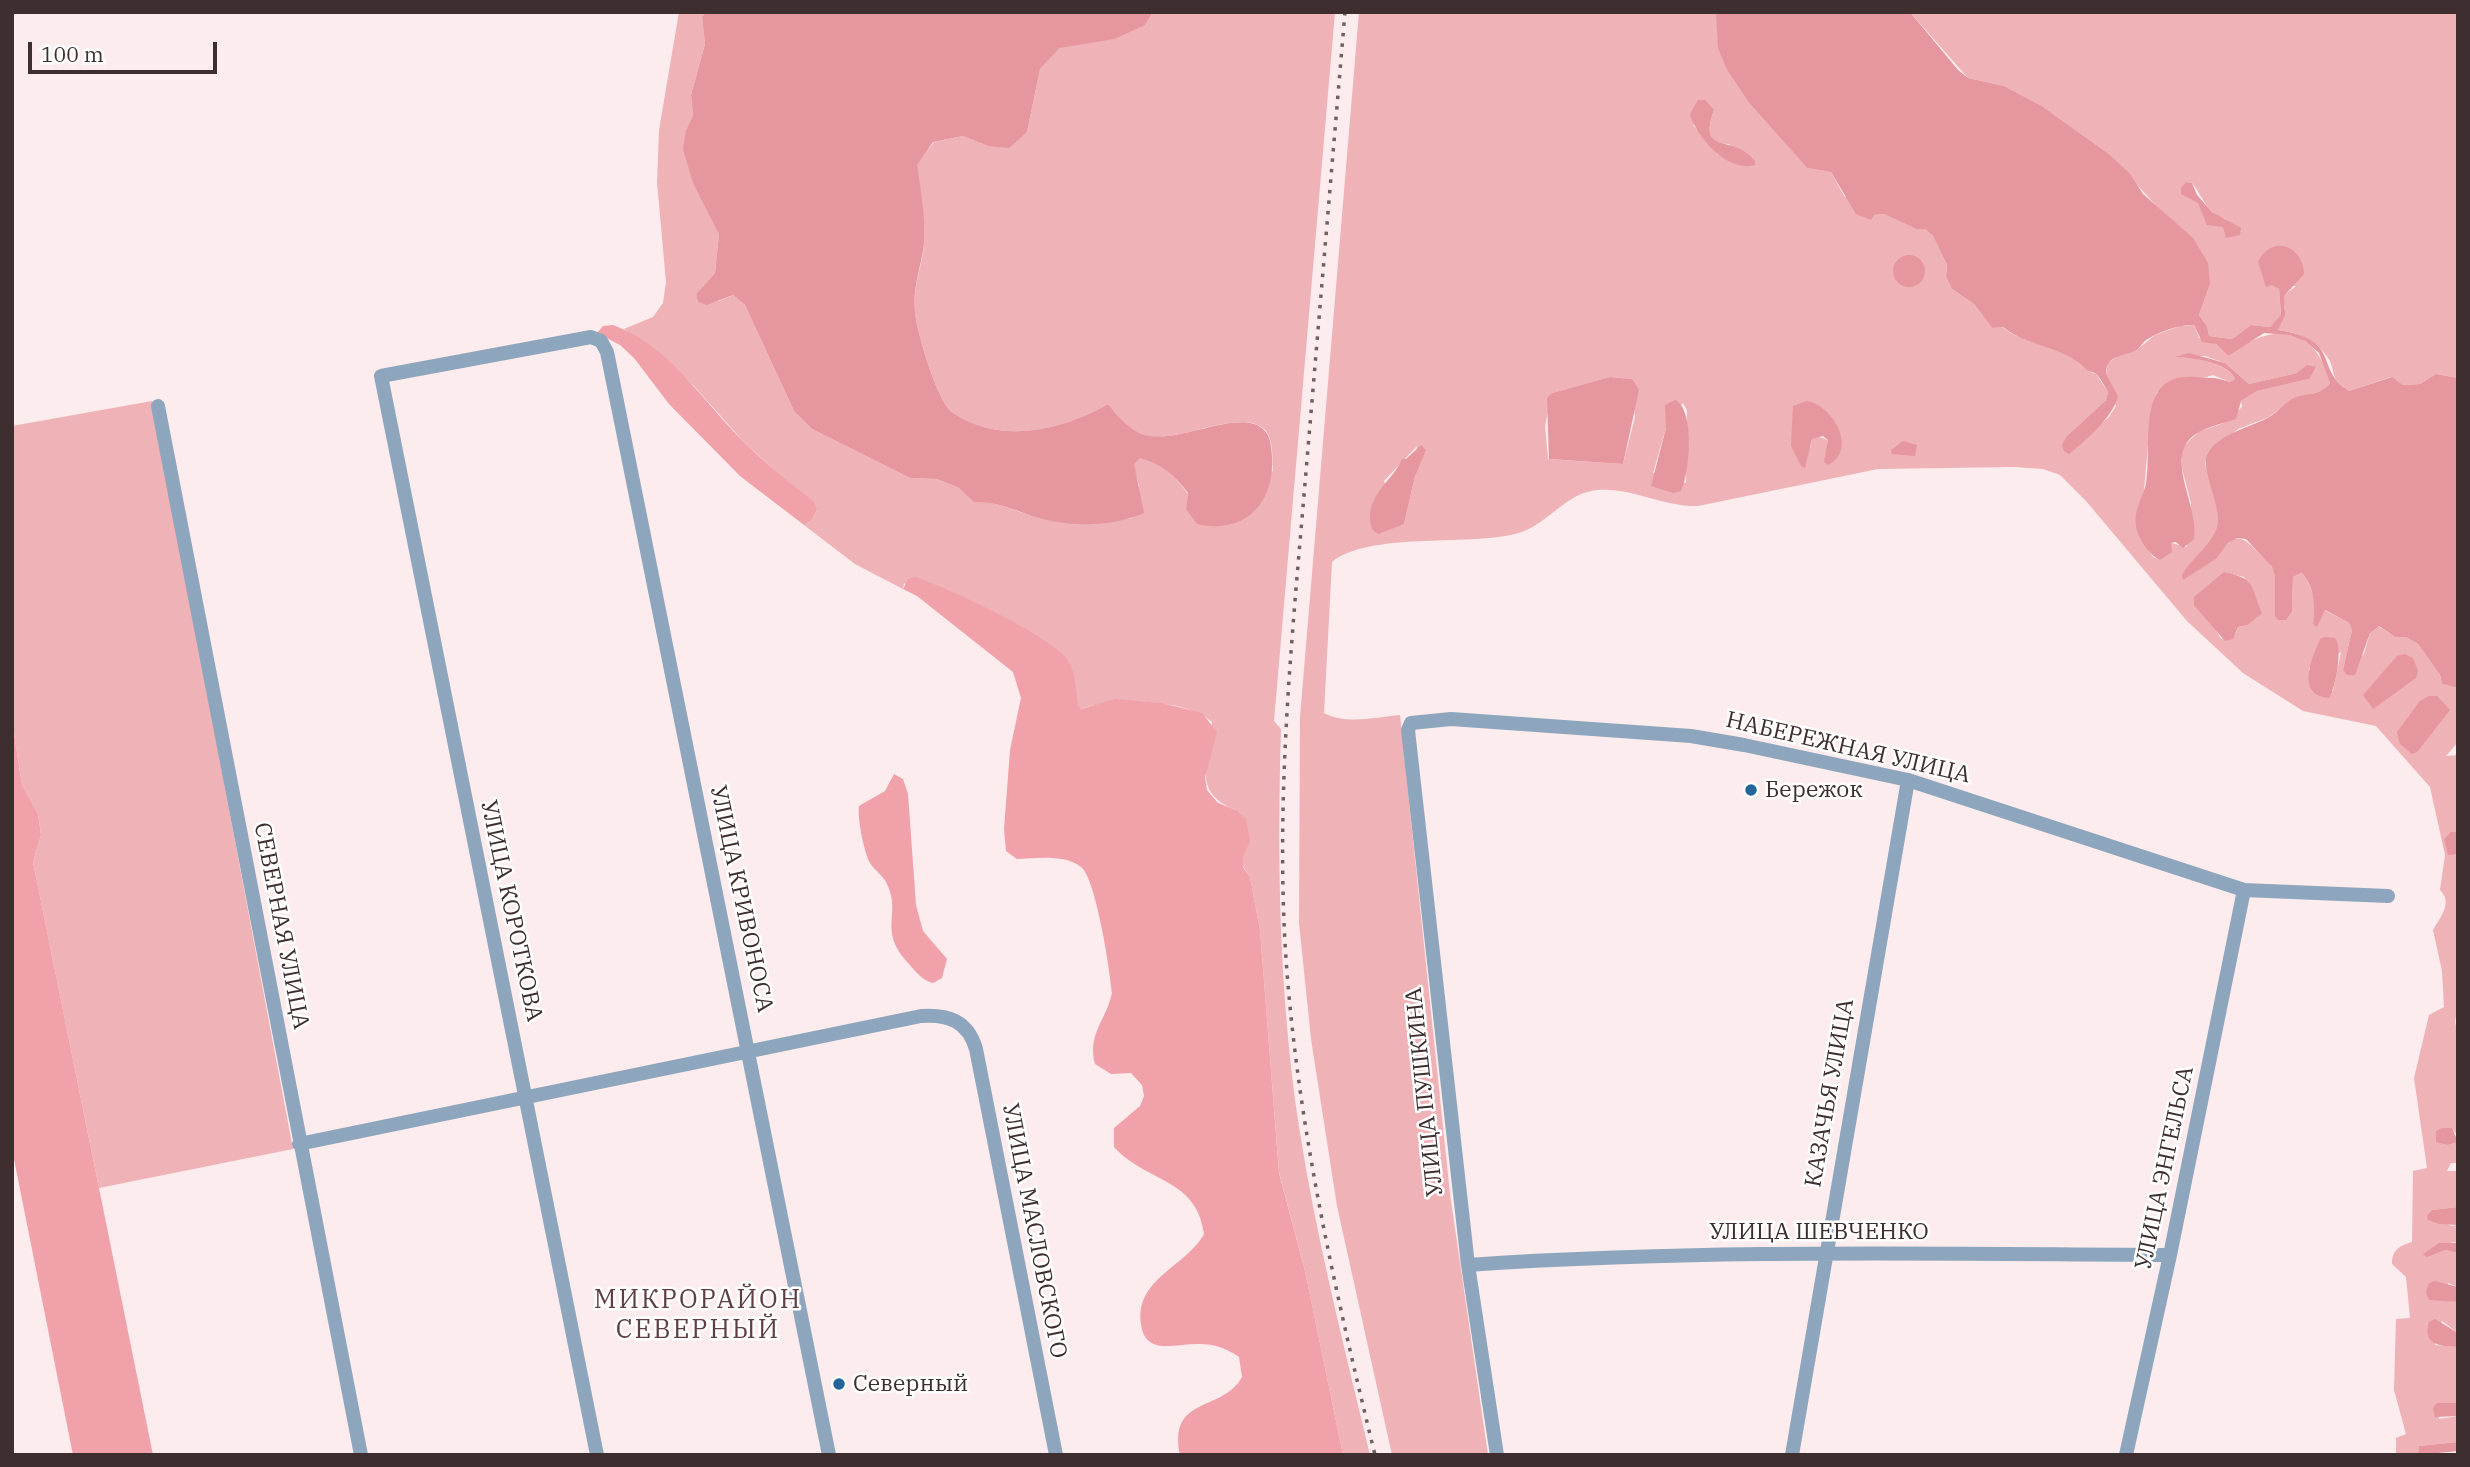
<!DOCTYPE html>
<meta charset="utf-8">
<style>
body{margin:0}
#map{position:relative;width:2470px;height:1467px;overflow:hidden;background:#fdeced;font-family:"IBM Plex Serif",serif}
canvas{display:block}
.frame{position:absolute;inset:0;border:14px solid #3e2e30;pointer-events:none}
.scale{position:absolute;left:28px;top:42px;width:189px;height:32px;box-sizing:border-box;border:4px solid #3e2e30;border-top:0;padding-left:9px;font-size:21px;line-height:24px;white-space:nowrap;color:#3e2e30;-webkit-text-stroke:5px #fff;paint-order:stroke}
</style>
<div id="map">
<canvas width="2470" height="1467"></canvas>
<div class="frame"></div>
<div class="scale">100 m</div>
</div>
<script>
const g = document.querySelector('canvas').getContext('2d');
g.lineJoin = 'round';
function fill(path, color) { g.fillStyle = color; g.fill(path, 'evenodd'); }
function trace(path, color, width, dash) { g.strokeStyle = color; g.lineWidth = width; g.lineCap = dash ? 'butt' : 'round'; g.setLineDash(dash || []); g.stroke(path); }
function write(font, color, halo, rows, align = 'center') {
  g.font = font + ' "IBM Plex Serif",serif'; g.lineWidth = 5; g.setLineDash([]); g.textBaseline = 'middle'; g.strokeStyle = halo; g.fillStyle = color; for (const [text, x, y, turn = 0] of rows) {
    g.save(); g.translate(x, y); g.rotate((+turn || 0) * Math.PI / 180); g.textAlign = isNaN(turn) ? turn : align; if (halo) g.strokeText(text, 0, 0); g.fillText(text, 0, 0); g.restore();
  }
}
fill(new Path2D(`
 M679 12H706L702 17 705 44 691 95 693 115 686 130 719 234 715 273 696 294 698 302 719 301 733 295 745 305 794 411 812 429 910 478 937 479 959 488 974 501C996 501 1012 510 1033 516 1066 526 1099 525 1132 518L1139 486 1133 464 1140 457C1162 463 1175 476 1188 494L1186 509 1273 471C1272 459 1274 438 1264 429 1238 406 1172 448 1140 434 1126 427 1117 415 1108 404 1061 431 999 445 952 412 937 401 917 332 915 313 912 289 922 268 924 244 926 217 921 192 916 165L934 142 963 136 988 146 1027 132 1040 69 1060 48 1145 25 1153 12H1335L1274 721 1281 729C1277 862 1279 995 1299 1127 1316 1237 1344 1346 1370 1455H1343L1305 1271 1279 1172 1260 930 1250 877 1243 866 1236 810C1191 793 1208 760 1212 722 1185 698 1113 697 1081 709L904 583 903 589 855 564 804 525 812 520 817 510 743 441 694 386 659 354 624 329 653 317 663 303 666 282 657 182 659 130Z
 M1359 12H1716L1727 70 1749 103 1807 168 1831 172 1844 196 1874 215 1884 214 1916 229H1925L1933 236 1947 265 1946 277 1952 289 1974 304 1992 328 2002 327C2024 344 2050 344 2074 358 2084 363 2085 371 2096 374L2108 392 2106 400 2067 436 2085 437 2109 417 2116 406 2106 374 2108 363 2122 353 2138 349 2155 335 2180 326 2194 325 2199 338 2216 344 2228 356C2270 321 2316 325 2330 383L2325 390 2291 400 2269 417 2238 429 2208 454 2205 464 2213 483 2219 521 2217 558C2232 536 2237 531 2257 551 2263 558 2271 563 2274 572 2278 585 2275 602 2275 616L2292 611 2293 577 2301 573C2314 584 2316 610 2317 626L2324 610 2349 623 2352 630 2343 670 2364 654 2370 633 2378 626 2395 637H2406L2418 644 2440 675 2442 684 2458 688V742L2446 756 2458 755V831L2451 832 2456 856 2458 854V1003L2455 1022 2458 1034V1136L2452 1129 2436 1131 2448 1145 2458 1142V1163H2451L2447 1171H2458V1207L2432 1210 2427 1215 2452 1226 2458 1225V1243L2452 1242 2445 1250 2458 1253V1287L2448 1283V1301L2458 1302V1333L2442 1321 2435 1345 2458 1347V1403H2437L2439 1419 2458 1416V1442L2419 1446 2418 1455H2396V1438L2406 1434 2394 1390 2396 1319 2410 1318 2406 1277 2392 1264C2392 1250 2399 1246 2412 1242L2413 1171 2427 1168 2414 1078 2429 1015 2444 1007 2442 971 2433 930C2441 916 2453 903 2440 890L2445 855 2430 787 2376 726 2303 711 2243 673 2187 621 2086 501 2060 475 2043 469 2015 467 1878 469 1698 506C1663 507 1632 487 1598 490 1565 492 1548 526 1515 534 1466 546 1368 532 1332 562L1324 713C1346 725 1376 717 1400 715L1450 1194 1488 1455H1392L1337 1206 1311 1039 1299 923 1300 717ZM1714 110C1708 127 1705 144 1729 144L1747 166 1718 154 1693 125ZM2205 356 2225 363 2249 384 2297 373 2309 379 2257 391 2241 401 2242 407 2224 423 2198 432 2182 448V468L2191 503 2187 547 2171 543 2160 560 2153 557 2140 537 2151 409 2157 392 2213 375 2230 382 2235 379C2229 364 2193 357 2177 357ZM1610 377 1632 379 1635 417 1623 464 1548 459 1545 426 1552 393ZM1807 401C1829 416 1842 419 1840 449L1827 448 1828 440 1816 436 1812 439 1810 449ZM1683 403 1687 410 1686 483 1653 473 1666 428ZM1417 446 1415 476 1404 524 1384 481ZM2224 572 2244 577 2261 613 2248 625 2238 627 2236 633 2221 639 2212 622ZM2341 652 2333 691 2309 685V668Z
 M1910 12H2458V378L2436 374 2420 384 2403 385 2391 377 2349 391C2327 377 2338 371 2326 355 2314 339 2297 332 2278 330L2285 309 2283 296 2296 286 2273 285 2279 289 2281 316 2270 327 2251 325 2232 339 2209 336 2207 326 2199 315 2210 284 2162 212 2109 154 2042 106 2004 86 1968 78ZM2186 182 2192 183C2203 196 2207 215 2226 219L2223 233 2224 228 2194 199Z
 M152 401 293 1149 99 1188 33 862 41 835 38 814 22 785 12 720V426Z`), '#eeb2b7');
fill(new Path2D(`
 M613 325C669 345 704 403 744 442 766 464 790 483 814 502L817 510 812 520 804 525 740 476 669 404 634 358 620 345 597 333 603 326Z
 M915 577C946 587 1049 635 1067 659 1076 672 1076 691 1078 706L1081 709 1115 699 1162 703 1202 713 1217 732 1205 777 1207 790 1218 803 1236 810 1246 819 1250 841 1243 857V867L1250 877 1260 930 1279 1173 1305 1271 1343 1455H1180C1168 1395 1222 1413 1242 1377L1239 1357C1226 1348 1215 1344 1199 1344 1178 1343 1145 1357 1141 1324 1135 1278 1186 1267 1204 1234 1197 1178 1147 1183 1114 1147V1128L1140 1106 1144 1096 1142 1085 1131 1073 1111 1074 1095 1064C1087 1034 1106 1021 1112 993 1110 971 1096 878 1081 867 1066 854 1035 858 1017 859L1006 851 1004 829 1010 750 1021 698 1013 672 917 596 903 589 908 579Z
 M12 720 22 785 38 814 41 835 33 862 153 1455H73L12 1149Z
 M894 774 903 779 908 794 916 905 923 931 947 959 942 978 933 983C922 980 916 972 909 964 877 930 902 915 887 884 883 875 875 871 870 863 864 852 857 818 859 806L885 791Z`), '#f1a1a9');
fill(new Path2D(`
 M706 12H1153L1145 25 1114 39 1060 48 1040 69 1027 132 1009 148 988 146 963 136 933 142 917 165C921 192 926 217 924 244 921 268 912 289 915 313 917 332 937 401 952 412 999 445 1061 431 1108 404 1117 415 1126 426 1139 433 1171 449 1241 405 1264 430 1271 437 1271 447 1272 456 1275 503 1245 535 1197 524L1186 509 1188 493C1175 476 1161 463 1140 458L1134 464 1144 513C1110 528 1067 527 1032 516 1012 509 995 501 974 502L959 488 937 479 910 478 812 429 794 411 745 305 733 295 707 305 698 302 696 294 715 273 719 234 693 183 683 149 686 130 693 115 691 95 705 44 702 17Z
 M1716 12H1910L1958 70 1968 78 2004 86 2042 106 2109 154 2130 174 2143 194 2193 238 2208 263 2210 284 2199 315 2207 326 2209 336 2232 339 2251 325 2270 327 2281 315 2279 289 2272 285 2266 287 2258 262C2271 234 2303 245 2304 274L2284 296 2285 315 2278 330C2343 340 2313 368 2349 391L2392 377 2403 385 2420 384 2436 374 2458 378V688L2442 684 2440 675 2418 644 2406 637H2395L2379 626 2370 633 2355 675H2347L2343 670 2352 630 2349 623 2325 610 2317 627 2313 624C2316 609 2314 583 2301 573L2293 577 2292 611 2286 620H2278L2275 616V576L2272 567 2246 539 2237 538 2228 543 2217 558 2183 580 2182 575C2191 558 2215 543 2218 523 2220 505 2201 468 2207 455 2219 432 2251 428 2271 416 2278 411 2284 404 2292 399 2306 392 2320 397 2330 383L2319 353 2305 341 2290 335 2264 333 2228 356 2216 344 2202 342 2194 325C2180 324 2158 332 2146 340 2143 342 2141 346 2138 349 2126 357 2106 353 2106 374L2118 396C2113 417 2086 440 2069 454L2064 451 2062 445 2067 436 2106 400 2108 392C2105 387 2100 377 2096 374 2093 371 2088 372 2086 369 2063 345 2027 347 2003 327L1992 328 1974 304 1952 289 1946 277 1947 265 1933 236 1925 229H1916L1884 214 1874 215 1871 220 1856 214 1831 172 1807 168 1749 103 1727 70 1718 48Z
 M1698 100H1705L1714 110C1697 157 1734 133 1755 161V165C1728 173 1696 137 1690 114Z
 M2186 182 2192 183 2197 195 2212 212 2241 228 2240 235 2226 238 2223 227 2207 225 2198 203 2181 194V188Z
 M1893 271a16 16 0 1 1 32 0a16 16 0 1 1-32 0Z
 M2189 353 2225 363 2249 384 2297 373 2307 365 2316 367 2309 379 2257 391 2241 401 2236 419C2224 423 2211 426 2199 432 2160 453 2200 505 2194 539L2183 548 2176 542 2171 543 2172 552 2160 560C2149 555 2138 538 2136 526 2133 511 2143 497 2146 484 2153 445 2134 373 2194 377 2213 379 2211 376 2230 382L2235 379C2229 363 2191 357 2175 357Z
 M1610 377 1632 379 1639 390 1623 464 1549 459 1547 398 1552 393Z
 M1675 400C1695 409 1690 473 1681 491L1673 493 1651 486 1666 428 1665 405Z
 M1807 401C1832 405 1859 449 1828 465L1824 462 1828 440 1823 436 1812 439 1805 468 1801 466 1791 446 1793 406Z
 M1903 441 1917 445 1915 456 1892 454 1891 450Z
 M1421 445 1426 450 1415 476 1404 524 1378 534 1372 529C1362 496 1393 482 1402 459H1406Z
 M2224 572C2258 579 2250 588 2262 613L2248 625 2238 627 2233 639 2225 641 2194 605V597Z
 M2325 637 2335 638C2343 648 2336 687 2329 698 2295 695 2312 659 2320 639Z
 M2405 654 2413 658 2418 671 2416 678 2373 709 2363 695 2397 656Z
 M2429 696H2437L2450 710 2417 752 2412 754 2400 744 2397 732 2420 701Z
 M2458 831V854L2448 855 2444 839 2451 832Z
 M2442 1128H2452L2458 1142 2448 1145 2436 1142V1131Z
 M2458 1207V1225L2439 1224 2428 1220 2427 1215 2432 1210Z
 M2439 1243H2458V1253L2445 1250 2427 1257 2423 1254Z
 M2435 1281 2458 1287V1302L2429 1300 2426 1292 2429 1283Z
 M2435 1319 2458 1333V1347C2440 1346 2422 1345 2429 1322Z
 M2437 1403H2458V1416L2435 1417 2433 1408Z
 M2458 1442V1451L2418 1455 2419 1446Z`), '#e5969e');
trace(new Path2D(`
 M158 406 361 1455
 M299 1144 921 1016C948 1014 968 1021 976 1049L1056 1455
 M1468 1265C1702 1249 1936 1254 2170 1255
 M597 1455 381 376 591 337 601 341 607 352 829 1455
 M1497 1455 1468 1265 1408 730 1411 723 1451 719 1691 736 1744 745 1908 780 2244 890 2388 896
 M1792 1455 1908 780
 M2126 1455 2170 1255 2244 890`), '#8ea6bd', 14);
trace(new Path2D(`
 M1345 12C1331 177 1317 342 1303 507 1290 658 1276 808 1286 959 1298 1128 1335 1291 1375 1455`), '#716062', 3.5, [3.5, 7]);
for (const [x, y, r, color] of [
 [1751,790,7,"#24669b"],
 [839,1384,7,"#24669b"]
]) { const dot = new Path2D(); dot.arc(x, y, r, 0, 2 * Math.PI); g.fillStyle = color; g.fill(dot); trace(dot, '#fff', 2.5); }
write('23px', '#3e2e30', '#fff', [
 ["НАБЕРЕЖНАЯ УЛИЦА",1848,748,13],
 ["УЛИЦА КРИВОНОСА",741,899,78],
 ["УЛИЦА КОРОТКОВА",511,911,78],
 ["СЕВЕРНАЯ УЛИЦА",281,926,79],
 ["УЛИЦА ПУШКИНА",1425,1092,-96],
 ["КАЗАЧЬЯ УЛИЦА",1830,1093,-80],
 ["УЛИЦА ЭНГЕЛЬСА",2165,1168,-78],
 ["УЛИЦА МАСЛОВСКОГО",1034,1231,79],
 ["УЛИЦА ШЕВЧЕНКО",1819,1232]
]);
write('23px', '#3e2e30', '#fff', [
 ["Бережок",1765,790],
 ["Северный",853,1384]
], 'left');
g.letterSpacing = '2px';
write('26px', '#603f43', '#fff', [
 ["МИКРОРАЙОН",698,1300],
 ["СЕВЕРНЫЙ",698,1330]
]);
g.letterSpacing = '0px';
</script>
